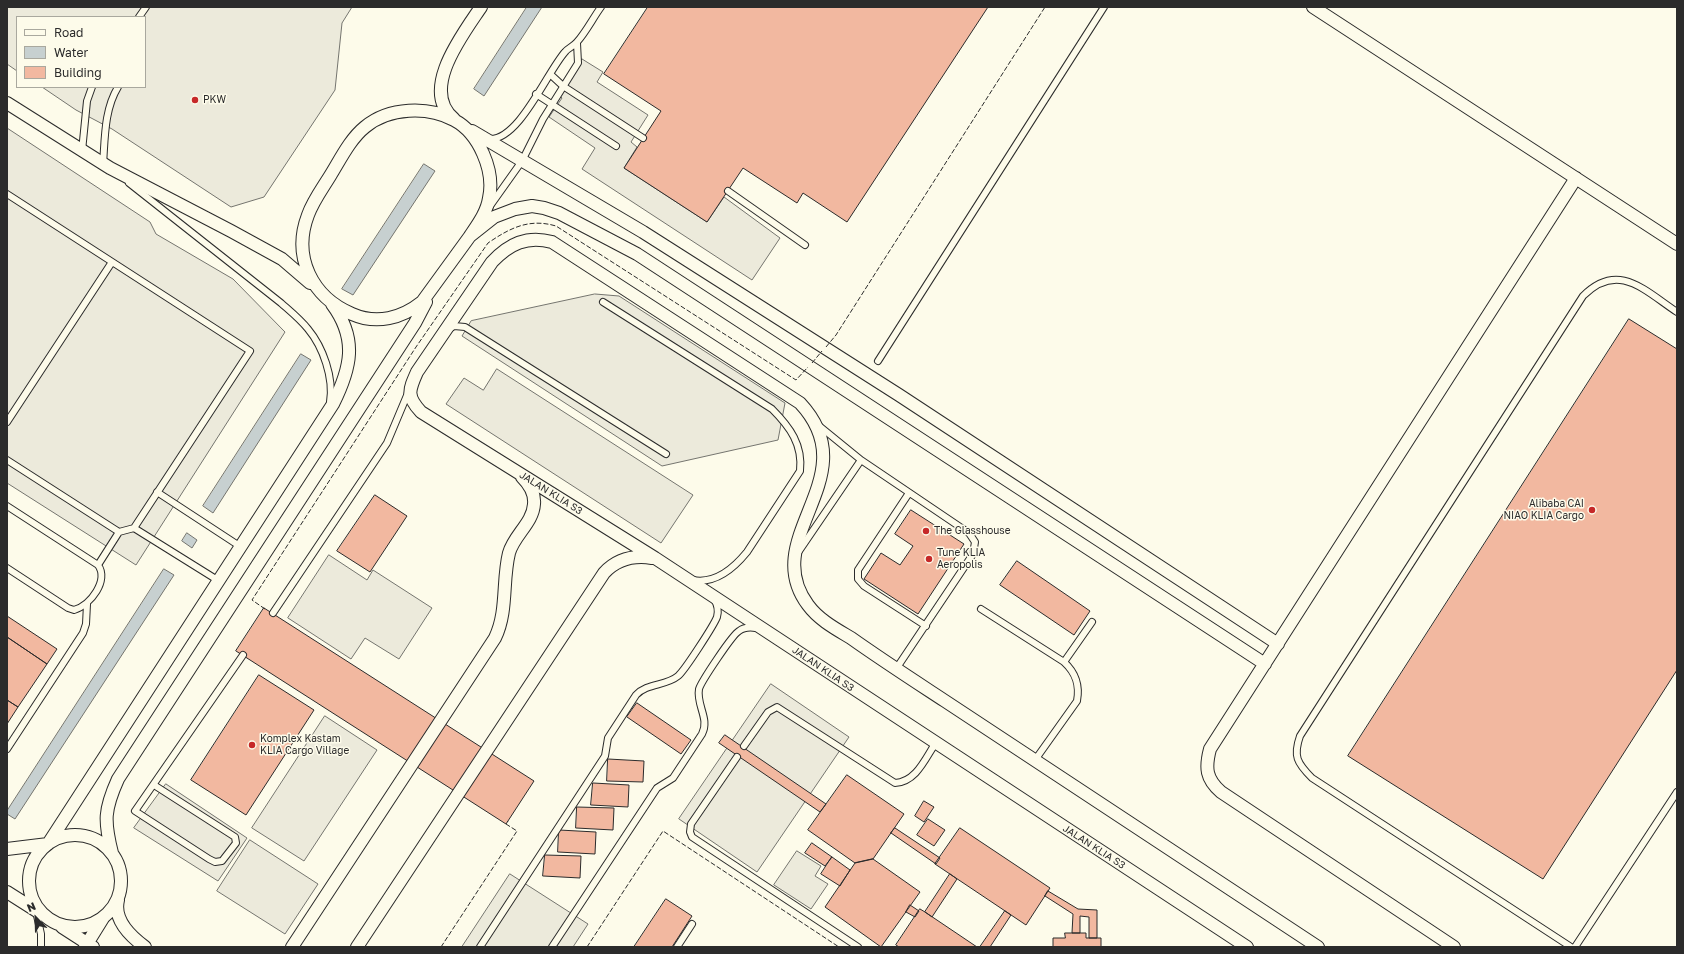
<!DOCTYPE html>
<style>
body{margin:0}
#map{position:relative;width:1684px;height:954px;overflow:hidden;background:#fdfbea;font-family:"Golos Text",sans-serif}
canvas{display:block}
.frame{position:absolute;inset:0;border:8px solid #2b2b2b;pointer-events:none}
.legend{position:absolute;left:16px;top:16px;width:130px;height:72px;box-sizing:border-box;background:#fdfbea;border:1px solid #a9a89e;margin:0;padding:5px 7px;list-style:none;font-size:12px;color:#2b2b2b}
.legend li{display:flex;align-items:center;gap:8px;height:20px}
.legend b{width:20px;border:1px solid #a9a89e}
.north{position:absolute;left:16px;top:898px;width:40px;height:40px;-webkit-text-stroke:3px #fdfbea;paint-order:stroke;rotate:337deg;font-size:11px;font-weight:700;line-height:16px;text-align:center;color:#2b2b2b}
.north::after{content:'';display:block;margin:auto;width:14px;height:18px;background:#2b2b2b;clip-path:polygon(50% 0,100% 100%,50% 72%,0 100%)}
</style>
<div id="map">
<canvas width="1684" height="954"></canvas>
<div class="frame"></div>
<ul class="legend">
<li><b style="height:5px;background:#fdfbea"></b>Road</li>
<li><b style="height:11px;background:#c7d0d0"></b>Water</li>
<li><b style="height:11px;background:#f2b8a0"></b>Building</li>
</ul>
<div class="north">N</div>
</div>
<script>
const g = document.querySelector('canvas').getContext('2d');
g.lineJoin = 'round';
function fill(path, color) { g.fillStyle = color; g.fill(path, 'evenodd'); }
function trace(path, color, width, dash) { g.strokeStyle = color; g.lineWidth = width; g.lineCap = dash ? 'butt' : 'round'; g.setLineDash(dash || []); g.stroke(path); }
function write(font, color, halo, rows, align = 'center') {
  g.font = font + ' "Golos Text",sans-serif'; g.lineWidth = 3; g.setLineDash([]); g.textBaseline = 'middle'; g.strokeStyle = halo; g.fillStyle = color; for (const [text, x, y, turn = 0] of rows) {
    g.save(); g.translate(x, y); g.rotate((+turn || 0) * Math.PI / 180); g.textAlign = isNaN(turn) ? turn : align; if (halo) g.strokeText(text, 0, 0); g.fillText(text, 0, 0); g.restore();
  }
}
const parking = new Path2D(`
 M7 7H352L342 23 335 90 264 197 231 207 112 129 76 110 42 87H145V17H17V71L7 64Z
 M582 59 603 72 597 82 648 115 631 142 637 147 624 168 707 222 724 197 780 238 752 280 582 169 595 148 549 117 562 98 559 95Z
 M7 128 150 222 156 234 233 279 285 332 136 565 7 483Z
 M595 294 619 296 785 403 778 440 662 466 462 336 471 321Z
 M497 369 693 495 661 543 446 404 464 378 483 390Z
 M329 555 367 580 373 570 432 608 399 659 365 638 351 659 288 618Z
 M771 684 849 737 757 872 679 819Z
 M325 716 377 750 304 861 252 828Z
 M166 784 247 838 218 881 134 828Z
 M250 840 318 884 285 934 217 891Z
 M797 851 821 866 815 876 828 884 811 909 774 885Z
 M510 874 588 924 573 947H462Z`);
fill(parking, '#eceadb');
trace(parking, '#74746e', 1);
const water = new Path2D(`
 M527 7H542L484 96 474 89Z
 M424 164 435 171 353 295 342 289Z
 M301 354 311 360 213 513 203 506Z
 M187 533 197 540 192 548 182 541Z
 M164 569 174 575 15 819 7 814V811Z`);
fill(water, '#c7d0d0');
trace(water, '#74746e', 1);
const building = new Path2D(`
 M648 7H988L847 222 803 193 797 203 743 168 707 222 624 168 661 111 604 74Z
 M1629 319 1677 349V670L1543 879 1348 756Z
 M375 495 407 516 370 572 337 551Z
 M911 510 964 544 918 614 864 579 881 553 900 565 913 546 895 534Z
 M1017 561 1090 611 1074 635 1000 585Z
 M264 608 534 781 506 824 236 651Z
 M7 616 57 649 47 664 7 637Z
 M7 637 47 664 18 707 7 700Z
 M259 675 314 710 246 815 191 780Z
 M7 700 18 707 7 724Z
 M637 703 691 740 681 754 627 717Z
 M725 735 826 804 820 812 719 743Z
 M608 759 644 761 643 782 607 781Z
 M847 775 904 814 873 859 855 863 808 830Z
 M593 783 629 785 628 807 591 805Z
 M924 801 934 807 924 822 915 816Z
 M577 807 614 808 613 830 576 828Z
 M928 819 945 830 934 846 917 835Z
 M895 828 940 858 936 864 891 833Z
 M960 828 1050 888 1026 925 935 864Z
 M559 830 596 832 595 854 558 852Z
 M812 843 832 857 825 866 805 853Z
 M545 855 581 856 580 878 543 876Z
 M832 857 850 870 840 886 821 874Z
 M873 859 920 892 881 947 825 907 855 863Z
 M950 874 957 879 932 917 925 912Z
 M1048 891 1078 909 1097 910V938H1089V917L1080 916V933H1072L1073 914 1045 896Z
 M666 899 692 916 672 947H634Z
 M910 905 919 911 915 917 906 912Z
 M920 909 925 912 977 947H899L896 945Z
 M1005 911 1011 915 990 947H980Z
 M1065 933H1086V938H1101V947H1053V938H1065Z`);
fill(building, '#f2b8a0');
trace(building, '#2b2b2b', 1);
const lane = new Path2D(`
 M139 17 146 7
 M550 74 563 86 643 138
 M536 94 616 146
 M489 139C519 141 547 72 565 52 568 48 574 46 577 42 586 32 593 18 601 7
 M82 151 87 101 92 87
 M103 164C105 139 104 110 118 87
 M129 183 281 303C290 311 300 319 308 329 323 347 334 378 330 402
 M728 191 805 245
 M7 194 250 351 134 528 119 532 98 565
 M490 206 522 161 543 119 578 63 577 43
 M603 302 772 409C790 427 803 445 800 471L747 552C734 568 715 584 693 580
 M449 329 454 326 465 327 666 454
 M878 361 1104 7
 M7 422 112 262
 M818 425 861 460 969 533 975 542 973 554 896 669
 M7 460 119 532
 M157 492 241 547
 M909 493 858 570V579L864 586 926 626
 M7 506 98 565C109 580 91 605 74 610L68 608 7 568
 M134 528 219 581
 M799 551 861 460
 M981 609 1064 662 1092 622
 M273 613 387 443 408 393
 M744 746 768 712 777 707 895 783C916 782 925 759 935 744
 M7 749 83 633 86 624 87 604
 M737 757 691 824 690 832 692 837 858 947
 M1035 760 1077 701C1080 685 1076 673 1064 662
 M154 785 235 837 236 843 222 861 215 862 209 859 135 811 243 655
 M34 902 41 934V947
 M480 947 605 756 608 738 636 695C647 683 666 686 678 676 685 670 714 625 717 617 719 610 717 604 714 599
 M552 947 657 788 673 778 702 734C710 719 696 705 699 689 701 682 732 635 739 631 744 627 750 627 756 628
 M677 947 692 924
 M1571 947 1312 778C1297 763 1293 756 1300 736L1583 296C1618 261 1644 290 1677 312
 M1575 947 1677 792`);
const street = new Path2D(`
 M1313 7 1677 244
 M7 103 110 168 231 231 282 259 310 283
 M454 119C419 90 463 34 481 7
 M472 131 643 232 899 395 1278 644
 M470 236C478 224 487 212 489 198 495 171 479 133 454 120 428 106 389 107 365 127 350 139 340 160 330 176 322 189 313 201 308 215 292 257 312 297 352 314 377 325 402 318 422 302L470 236 494 217 515 209 532 206 544 208 559 213 637 254 1265 664
 M29 881a46 46 0 1 1 92 0a46 46 0 1 1-92 0Z
 M7 849 48 844 333 404C351 368 358 339 332 304
 M112 853C104 821 104 810 118 779L415 323 426 302
 M7 892 40 913
 M118 900C113 920 130 936 145 947
 M62 927 93 947
 M85 947 103 918
 M292 947 495 638C508 611 502 581 509 553 514 535 533 523 534 504 535 494 529 484 522 477
 M357 947 604 573C617 559 633 555 652 558
 M1247 947 655 558 421 412C406 396 409 390 417 372L492 262C509 244 527 235 552 242L800 403C869 477 757 537 808 605 819 620 836 629 851 638 882 660 913 680 945 701 1069 783 1193 865 1318 947
 M1454 947 1221 792C1206 779 1205 768 1210 749L1576 178`);
trace(lane, '#2b2b2b', 8);
trace(street, '#2b2b2b', 14);
trace(lane, '#fdfbea', 6);
trace(street, '#fdfbea', 12);
trace(new Path2D(`
 M826 347 836 335 1045 7
 M812 363 822 351
 M265 609 252 600 416 347 488 243C510 228 529 218 556 226L796 380 808 367
 M441 947 517 831 506 824 508 821
 M587 947 663 831 839 947`), '#2b2b2b', 1, [5, 2]);
for (const [x, y, r, color] of [
 [195,100,4,"#c62828"],
 [1592,510,4,"#c62828"],
 [926,531,4,"#c62828"],
 [929,559,4,"#c62828"],
 [252,745,4,"#c62828"]
]) { const dot = new Path2D(); dot.arc(x, y, r, 0, 2 * Math.PI); g.fillStyle = color; g.fill(dot); trace(dot, '#fdfbea', 1.5); }
write('10px', '#2b2b2b', '#fdfbea', [
 ["PKW",203,100],
 ["Alibaba CAI",1584,504,"right"],
 ["NIAO KLIA Cargo",1584,516,"right"],
 ["The Glasshouse",934,531],
 ["Tune KLIA",937,553],
 ["Aeropolis",937,565],
 ["Komplex Kastam",260,739],
 ["KLIA Cargo Village",260,751]
], 'left');
write('10px', '#2b2b2b', '#fdfbea', [
 ["JALAN KLIA S3",551,493,32],
 ["JALAN KLIA S3",823,669,34],
 ["JALAN KLIA S3",1094,847,33]
]);
</script>
